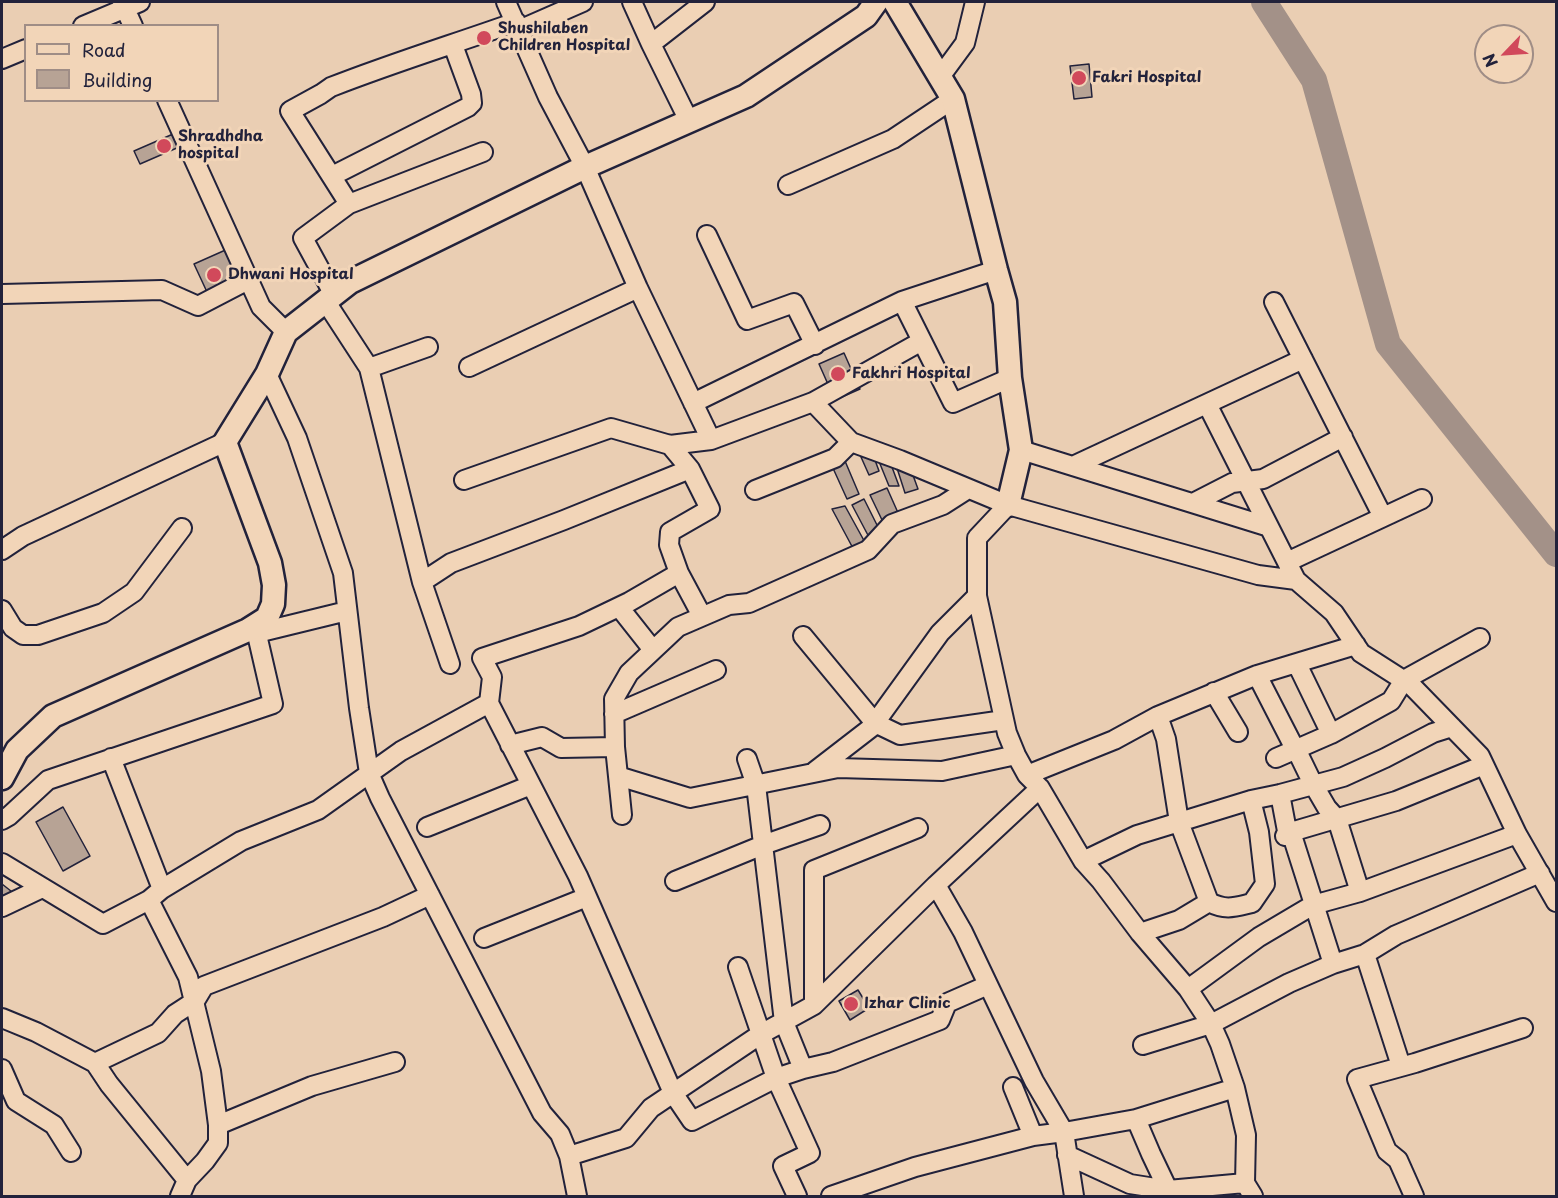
<!DOCTYPE html>
<style>
body{margin:0}
#map{position:relative;width:1558px;height:1198px;overflow:hidden;background:#eaceb3;font-family:"Playpen Sans",sans-serif}
canvas{display:block}
.frame{position:absolute;inset:0;border:3px solid #22223b;pointer-events:none}
.legend{position:absolute;left:24px;top:24px;width:195px;height:78px;box-sizing:border-box;background:#f2d5b8;border:2px solid #9f8d86;margin:0;padding:8px 10px;list-style:none;font-size:18px;color:#22223b}
.legend li{display:flex;align-items:center;gap:12px;height:30px}
.legend b{width:30px;border:2px solid #9f8d86}
.north{position:absolute;left:1474px;top:24px;width:60px;height:60px;box-sizing:border-box;background:#f2d5b8;border:2px solid #9f8d86;border-radius:50%;rotate:245deg;font-size:16px;font-weight:700;line-height:24px;text-align:center;color:#22223b}
.north::after{content:'';display:block;margin:auto;width:21px;height:27px;background:#d1495b;clip-path:polygon(50% 0,100% 100%,50% 72%,0 100%)}
</style>
<div id="map">
<canvas width="1558" height="1198"></canvas>
<div class="frame"></div>
<ul class="legend">
<li><b style="height:8px;background:#f2d5b8"></b>Road</li>
<li><b style="height:16px;background:#b7a395"></b>Building</li>
</ul>
<div class="north">N</div>
</div>
<script>
const g = document.querySelector('canvas').getContext('2d');
g.lineJoin = 'round';
function trace(path, color, width, dash) { g.strokeStyle = color; g.lineWidth = width; g.lineCap = dash ? 'butt' : 'round'; g.setLineDash(dash || []); g.stroke(path); }
function fill(path, color) { g.fillStyle = color; g.fill(path, 'evenodd'); }
function write(font, color, halo, rows, align = 'center') {
  g.font = font + ' "Playpen Sans",sans-serif'; g.lineWidth = 6; g.setLineDash([]); g.textBaseline = 'middle'; g.strokeStyle = halo; g.fillStyle = color; for (const [text, x, y, turn = 0] of rows) {
    g.save(); g.translate(x, y); g.rotate((+turn || 0) * Math.PI / 180); g.textAlign = isNaN(turn) ? turn : align; if (halo) g.strokeText(text, 0, 0); g.fillText(text, 0, 0); g.restore();
  }
}
trace(new Path2D(`
 M1264 2 1314 80 1388 344 1556 554`), '#a39188', 26);
const building = new Path2D(`
 M1089 64 1092 97 1074 99 1070 66Z
 M180 131 186 144 140 164 134 151Z
 M230 248 243 277 207 292 194 264Z
 M844 353 860 389 835 400 819 364Z
 M872 452 879 471 869 475 861 457Z
 M878 459H889L899 486H889Z
 M845 461 859 494 847 499 832 466Z
 M896 465 910 467 918 489 905 493Z
 M887 488 899 515 883 522 870 495Z
 M864 499 881 533 870 539 852 505Z
 M845 506 867 546 855 552 832 509Z
 M63 807 90 856 63 871 36 822Z
 M2 884 16 895 2 901Z
 M858 990 869 1008 850 1020 839 1001Z`);
fill(building, '#b7a395');
trace(building, '#22223b', 1.5);
const minor = new Path2D(`
 M122 2 133 26
 M506 2 548 97 585 167 638 288 711 440
 M632 2 651 44
 M83 26 140 2
 M519 30 583 2
 M2 59 26 49
 M940 77 965 43 975 2
 M167 100 261 307 286 332
 M689 121 651 44 705 2
 M332 176 468 107 472 103 471 94 453 45
 M788 185 893 139 953 99
 M349 204 290 111 321 94 331 87C392 63 454 44 516 22
 M707 235 747 320 794 303 815 345
 M2 294 162 290 198 306 248 280
 M334 295 303 238 349 204 483 152
 M902 301 953 403 1010 378
 M326 302 369 368 422 582 450 664
 M1274 302 1383 517
 M469 367 638 288
 M369 368 428 347
 M267 374 297 438 343 573 359 708 369 773 380 798 542 1113 560 1134 569 1156 577 1196
 M813 402 851 442 900 460 1008 505 1258 575 1296 580 1334 613 1361 653 1411 685 1480 756 1517 834 1556 902
 M693 403 902 301 996 270
 M1207 404 1296 580
 M1021 450 1269 527
 M1073 466 1303 359
 M464 480 611 428 670 445
 M755 490 835 458 851 442
 M1193 503 1232 483 1263 479 1343 437
 M1008 505 977 538V596L1007 733 1016 755 1027 775 1040 788 1083 861 1101 881 1140 933 1188 989 1211 1024 1220 1044 1235 1088 1246 1135 1245 1183 1253 1196
 M2 550 23 536 225 442
 M1287 562 1422 499
 M679 573 669 545 670 532 710 509 690 469 670 445 711 440 813 402 922 341
 M422 582 451 563 564 520 690 469
 M619 607 653 650
 M2 610 13 628 23 635H38L103 613 134 592 182 528
 M702 616 679 573 629 602 579 626 482 658 492 677 489 703 578 876 673 1093 692 1121 776 1078 803 1069 833 1062 940 1020 947 1003 988 985
 M257 633 347 611
 M803 636 875 723 900 735 1004 720
 M1297 664 1331 734
 M1257 675 1295 749H1296L1313 784 1327 808 1337 819 1360 892
 M1214 692 1238 732
 M614 714 716 670
 M1158 716 1166 739 1179 822 1209 902C1226 911 1235 907 1252 903L1265 884 1259 832 1251 800
 M510 745 542 737 561 748 615 747
 M111 758 162 889
 M1276 758 1331 734 1391 701 1404 680 1480 638
 M747 759 756 785 784 1022 803 1069
 M815 771 872 727 940 633 977 596
 M1027 775 1114 740 1158 716 1257 675 1356 645
 M618 776 690 798 838 768 942 771 1016 755
 M1280 794 1287 831 1291 832 1333 964
 M622 815 615 747 614 699 629 673 678 627 729 605 749 603 868 550 892 524 943 505 968 489
 M2 820 9 816 48 780 273 704 255 626
 M427 827 531 785
 M1285 836 1291 832 1396 801 1484 765
 M1083 861 1137 835 1251 800 1280 794 1343 777 1385 758 1433 733 1452 727
 M2 863 103 924 149 900 162 889 241 841 318 810 401 751 489 703
 M675 881 763 845 820 825
 M936 885 963 932 1034 1081 1064 1132 1136 1119 1235 1088
 M149 900 188 977 211 1071 218 1125V1143L205 1161 187 1180
 M2 907 42 888
 M1140 933 1179 920 1209 902
 M484 938 587 897
 M1365 954 1401 1066
 M738 967 776 1078 810 1153 783 1166 797 1196
 M1188 989 1259 937 1313 905 1360 892 1517 834
 M814 1005V870L918 828
 M2 1018 36 1032 95 1063 109 1084 187 1180 180 1196
 M1143 1045 1211 1024 1289 983 1333 964 1365 954 1396 935 1540 873
 M95 1063 158 1033 175 1014 195 1001 204 986 383 917 430 895
 M2 1069 16 1101 54 1125 71 1152
 M1013 1087 1033 1136
 M1136 1119 1151 1154 1171 1196
 M218 1125 312 1086 395 1062
 M1067 1155 1130 1184 1168 1190 1245 1183
 M569 1156 626 1138 651 1108 761 1034 814 1005 936 885 1040 788
 M831 1196 915 1167 1033 1136 1064 1132 1074 1196
 M1414 1196 1398 1160 1387 1151 1357 1079 1415 1063 1523 1028`);
const major = new Path2D(`
 M895 2 953 99 996 270 1005 302 1010 378 1021 450 1008 505
 M2 778 17 750 53 716 248 630 267 618 273 604 274 585 270 563 225 442 267 374 286 332 350 282 585 167 746 96 866 16 876 2`);
trace(minor, '#22223b', 22);
trace(major, '#22223b', 27);
trace(minor, '#f2d5b8', 18);
trace(major, '#f2d5b8', 22);
for (const [x, y, r, color] of [
 [484,38,8,"#d1495b"],
 [1079,78,8,"#d1495b"],
 [164,146,8,"#d1495b"],
 [214,275,8,"#d1495b"],
 [838,374,8,"#d1495b"],
 [851,1004,8,"#d1495b"]
]) { const dot = new Path2D(); dot.arc(x, y, r, 0, 2 * Math.PI); g.fillStyle = color; g.fill(dot); trace(dot, '#f2d5b8', 2); }
write('bold 15px', '#22223b', '#f2d5b8', [
 ["Shushilaben",498,29],
 ["Children Hospital",498,46],
 ["Fakri Hospital",1092,78],
 ["Shradhdha",178,137],
 ["hospital",178,154],
 ["Dhwani Hospital",228,275],
 ["Fakhri Hospital",852,374],
 ["Izhar Clinic",864,1004]
], 'left');
</script>
